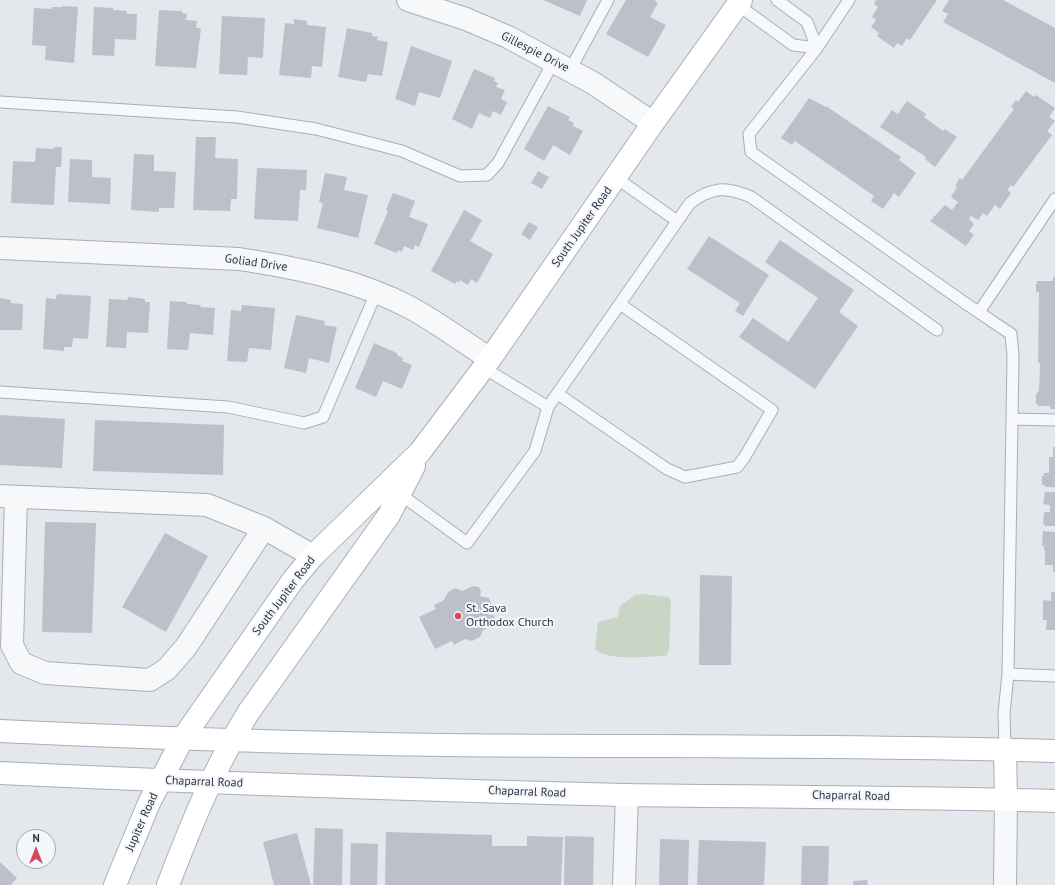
<!DOCTYPE html>
<style>
body{margin:0}
#map{position:relative;width:1055px;height:885px;overflow:hidden;background:#e4e7ec;font-family:"PT Sans",sans-serif}
canvas{display:block}
.north{position:absolute;left:16px;top:829px;width:40px;height:40px;box-sizing:border-box;background:#f4f6f9;border:1px solid #a4a8b1;border-radius:50%;rotate:0deg;font-size:11px;font-weight:700;line-height:16px;text-align:center;color:#2b3445}
.north::after{content:'';display:block;margin:auto;width:14px;height:18px;background:#d1495b;clip-path:polygon(50% 0,100% 100%,50% 72%,0 100%)}
</style>
<div id="map">
<canvas width="1055" height="885"></canvas>
<div class="north">N</div>
</div>
<script>
const g = document.querySelector('canvas').getContext('2d');
g.lineJoin = 'round';
function fill(path, color) { g.fillStyle = color; g.fill(path, 'evenodd'); }
function trace(path, color, width, dash) { g.strokeStyle = color; g.lineWidth = width; g.lineCap = dash ? 'butt' : 'round'; g.setLineDash(dash || []); g.stroke(path); }
function write(font, color, halo, rows, align = 'center') {
  g.font = font + ' "PT Sans",sans-serif'; g.lineWidth = 4; g.setLineDash([]); g.textBaseline = 'middle'; g.strokeStyle = halo; g.fillStyle = color; for (const [text, x, y, turn = 0] of rows) {
    g.save(); g.translate(x, y); g.rotate((+turn || 0) * Math.PI / 180); g.textAlign = isNaN(turn) ? turn : align; if (halo) g.strokeText(text, 0, 0); g.fillText(text, 0, 0); g.restore();
  }
}
fill(new Path2D(`
 M643 594 669 597 671 602 669 650 666 656C647 656 609 662 595 649L598 622 618 617 620 606 635 595Z`), '#c9d6c5');
fill(new Path2D(`
 M543 0H587L580 16Z
 M626 0H654L658 3 650 17 666 25 648 57 606 34Z
 M876 0H937L910 40 907 38 902 46 897 43 894 48 877 36 879 33 871 27 876 20 872 17 878 7 874 4Z
 M949 0H1003L1055 28V83L943 22 948 14 942 11Z
 M62 6 78 7 74 63 45 60 46 46 32 45 34 8 52 9V7H62Z
 M94 7 113 8V10L127 11 126 14H137L136 40 115 39 114 56 92 55Z
 M159 10 182 11V13L187 14 186 20 197 21 196 28H201L196 68 155 66Z
 M222 16 265 18 263 58 248 57 247 75 219 74Z
 M294 19 307 21V25L326 27 322 67 312 66 311 78 279 75 285 23 294 24Z
 M347 28 372 33V36L378 37 377 40 388 42 382 76 368 74 366 82 338 77Z
 M411 46 452 61 440 98 419 92 415 106 395 99Z
 M474 69 495 78 494 81 498 83 496 87 505 90 501 99 507 102 501 115 493 111 490 118 479 113 472 129 452 119Z
 M1026 91 1034 97 1036 95 1055 108 1049 117 1055 121 1047 131 1052 135 1013 187 1011 185 1007 190 1011 193 1000 209 995 205 987 216 983 213 978 220 971 216 969 219 974 224 969 231 974 235 966 246 930 221 945 205 952 210 958 202 951 197 957 187 955 186 960 178 962 180 1014 109 1011 107 1016 100 1018 102Z
 M809 98 826 107V106L901 157 899 160 916 173 899 197 894 193 883 209 871 201 874 196 795 141 792 145 781 138Z
 M907 101 926 114 924 117 943 131 945 129 957 137 935 167 925 159 926 157 880 127 892 110 898 114Z
 M548 106 570 117 568 120 574 123 573 126 583 131 570 155 553 145 544 161 524 149Z
 M196 137H216L215 158 238 159 237 199H231L230 211 193 210Z
 M54 147H62L61 167H56L54 205 11 203 13 161 35 162 36 148 54 149Z
 M134 154 154 155V171L176 172 174 208H159V212L131 210Z
 M70 159 92 160V177L111 178 110 204 68 202Z
 M257 168 307 170 306 190H300L298 221 254 219Z
 M538 171 549 177 542 189 531 183Z
 M325 173 347 177 344 190 368 195 358 238 317 228 323 203 319 202Z
 M393 193 415 201 409 217 428 224 419 247 415 245 413 250 404 246 402 252 398 250 397 253 374 244 388 211 386 210Z
 M464 210 482 220 470 241 493 254 477 283 471 279 468 285 460 280 459 283 457 281 455 284 431 271Z
 M529 222 538 227 530 240 521 234Z
 M709 236 769 275 743 316 735 311 740 303 687 269Z
 M780 240 854 290 839 312 858 326 815 389 739 337 753 318 788 342 818 298 765 262Z
 M1053 277H1055V409H1050V406H1038V404H1036V394L1039 391 1040 363H1038L1039 292H1036V284H1037V281H1053Z
 M57 294 91 296 88 339 73 338 72 347H64V351L43 349 46 298 56 299Z
 M128 297 145 299V302H150L148 333 127 332 126 348 106 347 109 299 127 300Z
 M0 298 11 300V303L23 304 22 330H0Z
 M170 301 187 302V304L201 305 200 307 215 308 213 335 190 333 188 350 167 349Z
 M242 305 275 308 271 350 249 348 247 362 227 361 231 310 241 311Z
 M296 315 325 321 324 325 337 327 329 363 309 358 306 373 284 368Z
 M374 343 397 353V355L403 358 402 361 412 365 402 389 383 381 376 397 355 388Z
 M0 415 65 419 62 468 0 465Z
 M95 420 224 425 223 475 93 471Z
 M1053 447H1055V487H1045V485H1042V476H1044V473H1049V457H1053Z
 M1045 492H1055V526H1045L1043 523 1044 512H1050V505L1043 504Z
 M45 522 96 523 92 633 42 632Z
 M1043 531 1055 532V572H1053V565H1045V550H1044V546H1042Z
 M165 533 208 556 166 632 122 607Z
 M700 575 732 576 731 665H699Z
 M473 586 479 587 481 592 480 596 489 598 492 606 488 615H493L496 620 495 625 483 630 480 637 472 641 465 639 454 645 452 641 435 649 419 617 436 609 434 605 444 600 448 592 455 588 462 591Z
 M1051 592H1055V630H1046L1047 620H1043V600L1051 601Z
 M315 828 343 829 342 885H313Z
 M386 832 492 835V846H527V836L563 837 561 885H385Z
 M297 833 311 885H274L263 842Z
 M565 836 594 837 593 885H564Z
 M660 839 689 840 688 885H659Z
 M699 840 766 842 764 885H697Z
 M351 843 378 844 377 885H350Z
 M802 846H829L828 885H801Z
 M0 862 17 878 11 885H0Z
 M867 880 868 885H853V881Z`), '#bbc0ca');
const lane = new Path2D(`
 M777 0 807 22 817 48
 M849 0 817 48 749 134 751 152 965 303 1011 334 1013 356 1008 674 1004 713 1005 750
 M738 5 793 45 817 48
 M570 70 608 0
 M0 102 237 117 316 129 402 151 460 176 487 175 498 163 554 61
 M615 177 677 221
 M979 312 1055 199
 M484 368 548 407 690 203C712 187 726 186 751 197L937 330
 M0 392 228 407 304 423 323 417 376 293
 M558 394 667 469 685 477 737 467 744 458 772 410 620 304
 M1012 419 1055 420
 M400 494 467 543 535 451 548 407
 M1008 674 1055 676`);
const street = new Path2D(`
 M408 0 466 19 508 37 593 83 653 123
 M0 248 239 259C298 268 358 280 411 308 438 323 464 342 490 359
 M0 496 207 505 264 528 313 556
 M16 497 12 645 21 663 45 673 150 680 167 669 186 647 264 528
 M624 885 627 795
 M1005 885 1006 799`);
const secondary = new Path2D(`
 M0 731C148 738 297 743 445 745 648 747 852 745 1055 751
 M1005 750 1006 799
 M0 773C208 783 417 790 625 795 769 797 912 797 1055 801
 M115 885 149 803 183 738 293 580 313 556 420 452 490 359 653 123 741 0
 M168 885C191 825 214 768 248 713L389 515 414 466`);
trace(lane, '#a9aeb7', 13);
trace(street, '#a9aeb7', 24);
trace(secondary, '#a9aeb7', 24);
trace(lane, '#f7f8fa', 11);
trace(street, '#f7f8fa', 22);
trace(secondary, '#fff', 22);
for (const [x, y, r, color] of [
 [458,616,4,"#d1495b"]
]) { const dot = new Path2D(); dot.arc(x, y, r, 0, 2 * Math.PI); g.fillStyle = color; g.fill(dot); trace(dot, '#f4f6f9', 1.5); }
write('12px', '#2b3445', '#f4f6f9', [
 ["Gillespie Drive",535,52,27],
 ["South Jupiter Road",582,227,-55],
 ["Goliad Drive",256,263,8],
 ["South Jupiter Road",284,596,-53],
 ["Chaparral Road",204,782,2],
 ["Chaparral Road",527,792,2],
 ["Chaparral Road",851,796,1],
 ["Jupiter Road",142,822,-66]
]);
write('12px', '#2b3445', '#f4f6f9', [
 ["St. Sava",466,609],
 ["Orthodox Church",466,623]
], 'left');
</script>
